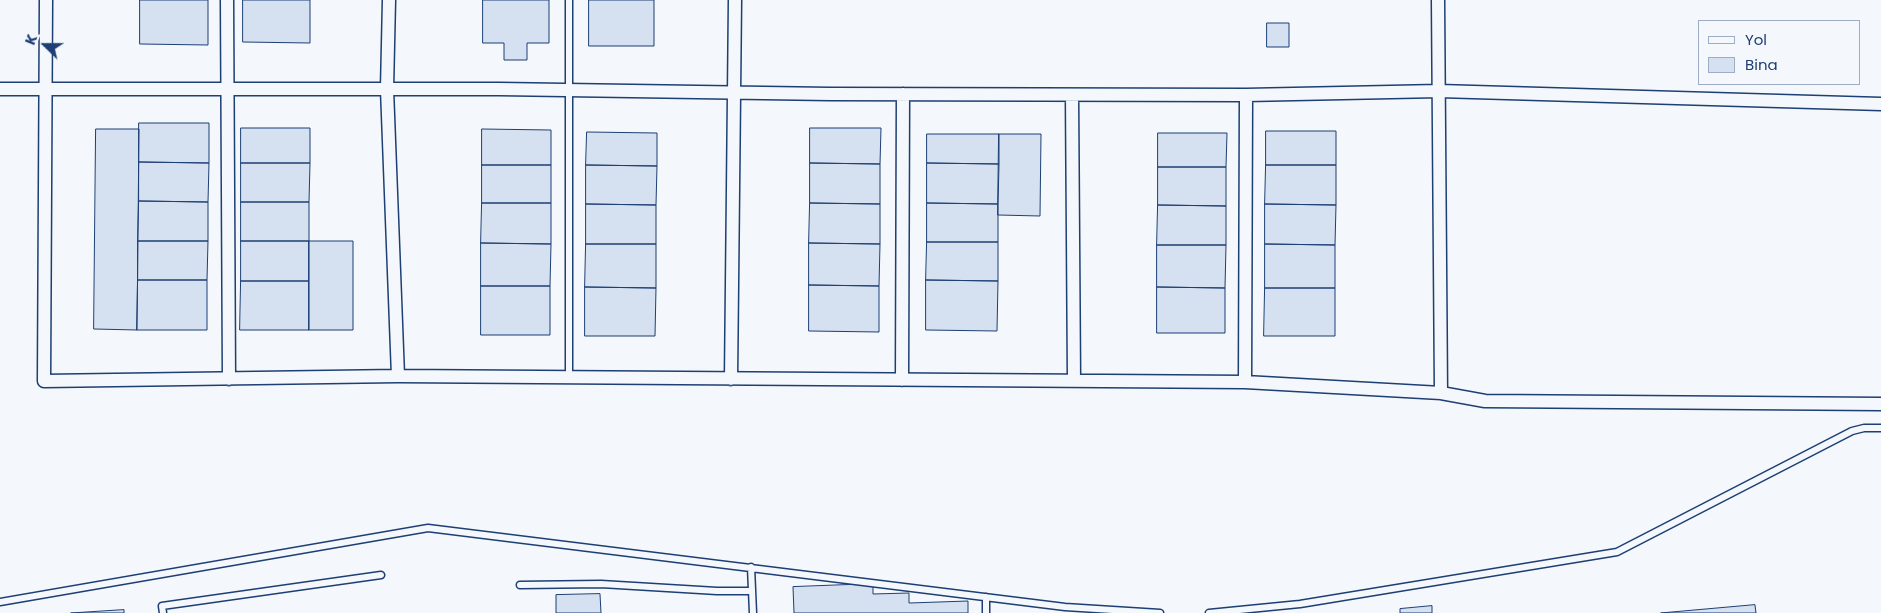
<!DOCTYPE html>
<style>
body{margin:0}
#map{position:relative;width:1881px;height:613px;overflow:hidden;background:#f4f7fb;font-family:Poppins,sans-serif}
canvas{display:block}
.legend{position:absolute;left:1698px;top:20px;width:162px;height:65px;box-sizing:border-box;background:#f4f7fb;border:1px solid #9eadc5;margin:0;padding:6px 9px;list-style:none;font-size:15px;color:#1d3f73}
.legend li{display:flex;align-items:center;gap:10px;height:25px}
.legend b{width:25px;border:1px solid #9eadc5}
.north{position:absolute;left:20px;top:20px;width:50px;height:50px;-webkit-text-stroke:4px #f4f7fb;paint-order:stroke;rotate:292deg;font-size:14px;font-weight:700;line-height:20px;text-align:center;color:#1d3f73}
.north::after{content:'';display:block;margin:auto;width:18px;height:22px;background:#1d3f73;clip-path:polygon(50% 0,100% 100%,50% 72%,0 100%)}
</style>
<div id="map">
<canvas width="1881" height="613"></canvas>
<ul class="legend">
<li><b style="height:6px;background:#f4f7fb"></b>Yol</li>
<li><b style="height:14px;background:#d5e0f0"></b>Bina</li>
</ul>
<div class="north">K</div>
</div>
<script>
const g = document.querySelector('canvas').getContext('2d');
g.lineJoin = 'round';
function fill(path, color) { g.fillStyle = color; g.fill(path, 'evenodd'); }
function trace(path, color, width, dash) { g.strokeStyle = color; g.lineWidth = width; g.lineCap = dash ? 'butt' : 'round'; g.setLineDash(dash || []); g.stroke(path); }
const building = new Path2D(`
 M140 0H208V45L140 44Z
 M243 0H310V43L243 42Z
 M483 0H549V43H527V60H504V43H483Z
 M589 0H654V46H589Z
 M1267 23H1289V47H1267Z
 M139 123H209V163L139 162Z
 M241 128H310V163H241Z
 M810 128H881L880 164 810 163Z
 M96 129H139L137 330 94 329Z
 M482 129 551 130V165H482Z
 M1266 131H1336V165H1266Z
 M587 132 657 133V166L586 165Z
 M1158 133H1227L1226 167H1158Z
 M927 134H999V164L927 163Z
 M999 134H1041L1040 216 998 215Z
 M139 162 209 163 208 202 139 201Z
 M241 163H310L309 202H241Z
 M810 163 880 164V204L810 203Z
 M927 163 999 164 998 204 927 203Z
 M482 165H551V203H482Z
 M586 165 657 166 656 205 586 204Z
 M1266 165H1336V205L1265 204Z
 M1158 167H1226V206L1158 205Z
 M139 201 208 202V241H138Z
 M241 202H309V241H241Z
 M482 203H551V244L481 243Z
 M810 203 880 204V244L809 243Z
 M927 203 998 204V242H927Z
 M586 204 656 205V244H586Z
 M1265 204 1336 205 1335 245 1265 244Z
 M1158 205 1226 206V245H1157Z
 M138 241H208L207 280H138Z
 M241 241H309V281H241Z
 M309 241H353V330H309Z
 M927 242H998V281L926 280Z
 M481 243 551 244 550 286H481Z
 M809 243 880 244 879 286 809 285Z
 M586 244H656V288L585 287Z
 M1265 244 1335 245V288H1265Z
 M1157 245H1226L1225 288 1157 287Z
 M138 280H207V330H137Z
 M926 280 998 281 997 331 926 330Z
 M241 281H309V330H240Z
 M809 285 879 286V332L809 331Z
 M481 286H550V335H481Z
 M585 287 656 288 655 336H585Z
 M1157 287 1225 288V333H1157Z
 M1265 288H1335V336H1264Z
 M873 584V594L909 593V603L968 601V613H794L793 587Z
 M600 594 601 613H556V595Z
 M1755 605 1756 613H1661Z
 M1432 606V613H1400V609Z
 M124 610V613H71Z`);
fill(building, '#d5e0f0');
trace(building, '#1d3f73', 1);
const service = new Path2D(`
 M569 378V0
 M751 567 753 613
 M520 585 601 584 717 591H752
 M986 597V613
 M0 602 428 528 1065 607 1160 613
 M163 613 162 606 381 575
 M1209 613 1300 604 1617 552 1852 431 1864 428H1881`);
const minor = new Path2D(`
 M46 0 44 381 398 376 1245 382 1441 393 1485 401 1881 404
 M227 0 229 379
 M389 0 387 89 398 376
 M1438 0 1441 393
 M0 89H499L830 94 1246 95 1439 91 1881 104
 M1072 95 1074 381
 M731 379 735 0
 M902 380 903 94
 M1245 382 1246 95`);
trace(service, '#1d3f73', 9);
trace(minor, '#1d3f73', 15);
trace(service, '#f4f7fb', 6);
trace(minor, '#f4f7fb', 12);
</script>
